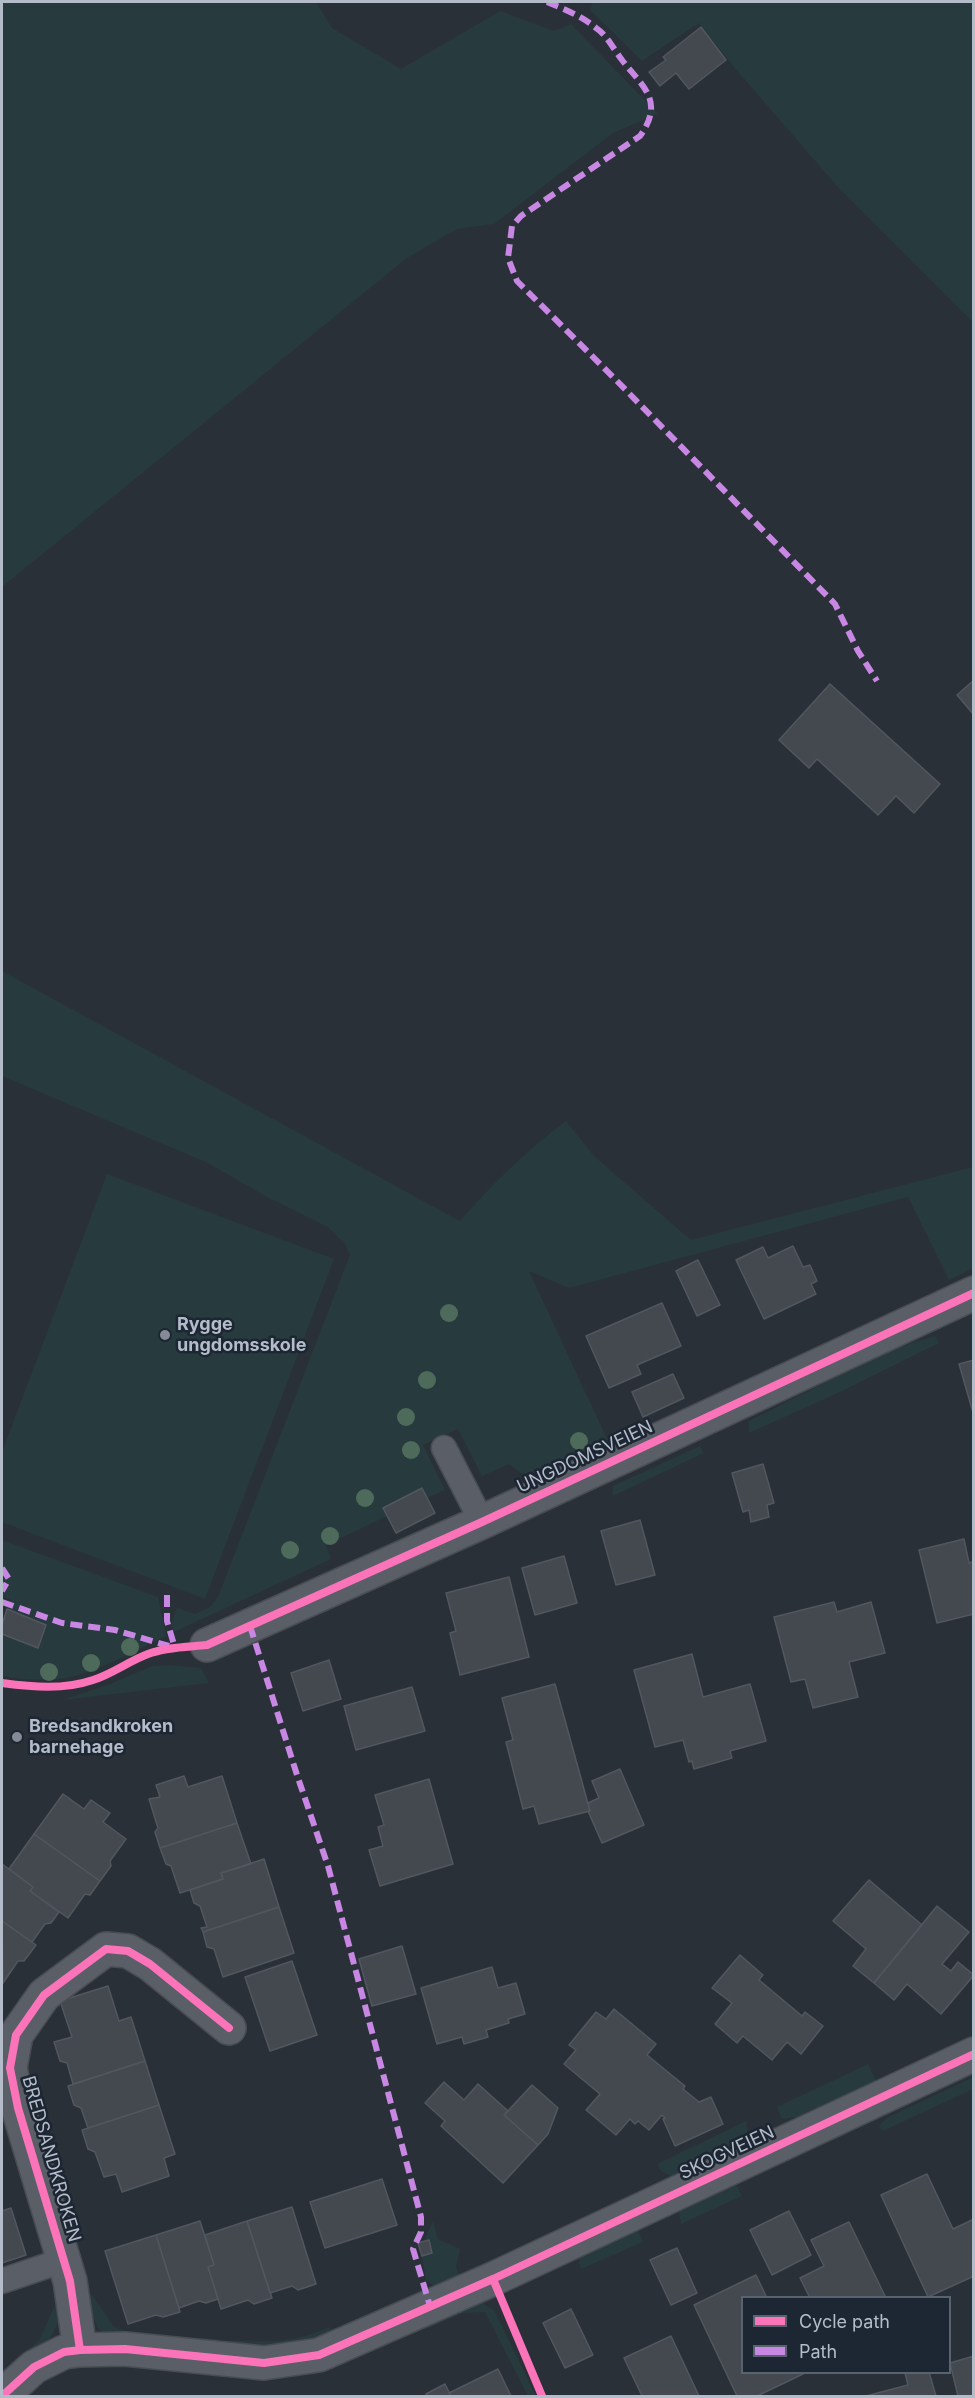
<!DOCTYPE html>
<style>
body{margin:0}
#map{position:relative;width:975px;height:2398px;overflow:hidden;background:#2a3038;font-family:Inter,sans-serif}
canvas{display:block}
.frame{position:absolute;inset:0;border:3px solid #b4bcc9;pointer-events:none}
.legend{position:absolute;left:741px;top:2296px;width:210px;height:78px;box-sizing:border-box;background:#1d2633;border:2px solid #59626f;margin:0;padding:8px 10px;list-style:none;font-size:18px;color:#b4bcc9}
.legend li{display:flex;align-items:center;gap:12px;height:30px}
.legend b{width:30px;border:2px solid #59626f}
</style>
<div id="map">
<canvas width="975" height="2398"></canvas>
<div class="frame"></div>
<ul class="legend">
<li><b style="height:8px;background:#fb73b8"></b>Cycle path</li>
<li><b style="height:8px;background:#c787e3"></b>Path</li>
</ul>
</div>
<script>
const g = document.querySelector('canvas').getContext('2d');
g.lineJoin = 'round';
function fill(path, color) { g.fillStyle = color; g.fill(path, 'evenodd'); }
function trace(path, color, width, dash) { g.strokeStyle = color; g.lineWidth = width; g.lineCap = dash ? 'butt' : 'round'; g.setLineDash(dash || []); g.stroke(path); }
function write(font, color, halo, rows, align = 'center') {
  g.font = font + ' Inter,sans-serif'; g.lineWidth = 5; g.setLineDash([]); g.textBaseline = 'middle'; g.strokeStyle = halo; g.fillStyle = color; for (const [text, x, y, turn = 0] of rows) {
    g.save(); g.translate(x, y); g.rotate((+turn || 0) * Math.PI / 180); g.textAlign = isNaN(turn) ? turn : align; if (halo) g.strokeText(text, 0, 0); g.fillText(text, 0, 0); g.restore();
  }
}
fill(new Path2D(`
 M2 2H316L332 28 401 69 500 11 554 31 571 24 658 114 613 133 494 224 457 229 407 258 2 587Z
 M593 2H973V322L836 185 733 66 699 23 642 61 590 10Z
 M2 971 460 1221C493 1183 526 1151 566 1121L594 1156 691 1240 973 1167V1268L949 1280 908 1197 569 1288 529 1271 609 1443 524 1475 509 1464 482 1476 458 1429 423 1445 445 1490 427 1498 383 1508 387 1516 326 1545 331 1559 174 1632 171 1624 177 1608 195 1614 210 1607 218 1597 350 1255 345 1244 328 1227 265 1196 208 1163 2 1076Z
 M107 1174 334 1259 205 1599 2 1522V1452Z
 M935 1336 939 1343 840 1392 749 1433V1421L891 1349Z
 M700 1446 704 1453 613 1496V1486Z
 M2 1540 158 1597 166 1636C134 1651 91 1676 57 1679 39 1681 20 1679 2 1676V1634L38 1648 46 1625 7 1609 11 1600 2 1596Z
 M168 1665 201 1668 209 1683 62 1700 110 1684 152 1666Z
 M868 2064 876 2081 798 2117 782 2119 777 2107Z
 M973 2077V2089L883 2131 879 2126 886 2118Z
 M746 2121 748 2137 671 2176 661 2171 657 2164Z
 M736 2185 742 2196 681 2224 679 2212Z
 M433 2221 438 2239 460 2249 456 2267 461 2282 438 2289 426 2280 422 2256 432 2253 429 2240 424 2241Z
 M637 2228 643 2242 581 2269 578 2257Z
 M92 2295 114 2327 135 2335 218 2339 216 2350 112 2341 98 2328 85 2297Z
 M476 2299 494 2310 536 2396H528L485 2312 463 2313 426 2329 422 2322Z
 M63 2304C54 2347 33 2357 2 2384V2370L39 2341 54 2307Z
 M330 2327 329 2339 232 2351 229 2340C271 2342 290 2344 330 2327Z`), '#273a3e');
const building = new Path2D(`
 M701 27 726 60 689 89 676 73 660 86 649 72 666 60 663 57Z
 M974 680V715L957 695Z
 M830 684 940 784 914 813 896 796 878 815 817 759 809 768 779 740Z
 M793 1246 803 1267 810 1265 817 1281 811 1284 816 1294 764 1319 736 1260 763 1247 768 1258Z
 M698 1260 720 1305 697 1316 676 1271Z
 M662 1303 681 1346 637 1365 641 1374 609 1388 586 1336Z
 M974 1360V1416L959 1364Z
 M673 1374 684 1398 643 1417 632 1392Z
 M763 1464 774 1503 767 1505 769 1517 751 1522 749 1510 743 1512 732 1473Z
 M422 1488 435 1513 396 1533 383 1508Z
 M640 1520 655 1575 616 1585 601 1531Z
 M964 1539 969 1563 972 1562 974 1566V1614L937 1623 919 1550Z
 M564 1556 577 1603 535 1615 522 1568Z
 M509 1577 529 1657 460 1675 450 1633 456 1631 446 1593Z
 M834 1602 837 1612 871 1602 885 1653 849 1662 858 1697 813 1708 805 1679 791 1682 774 1617Z
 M7 1609 46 1625 38 1648 2 1634V1625Z
 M692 1654 703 1697 750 1684 766 1741 730 1751 732 1758 694 1769 692 1761 689 1762 683 1740 655 1747 634 1670Z
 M329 1660 341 1699 303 1711 291 1673Z
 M555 1684 590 1811 539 1824 534 1806 523 1809 506 1742 513 1740 502 1698Z
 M412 1687 425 1731 356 1750 344 1706Z
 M620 1769 644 1825 602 1843 588 1811H590L588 1803 599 1798 592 1781Z
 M184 1776 188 1787 222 1776 237 1823 160 1848 155 1832 158 1828 149 1799 160 1797 156 1785Z
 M429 1779 453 1864 380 1886 369 1850 383 1846 378 1827 384 1825 375 1795Z
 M63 1794 84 1809 91 1800 110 1813 103 1822 126 1839 110 1861 111 1866 100 1881 34 1834Z
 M237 1823 251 1864 221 1873 223 1879 180 1893 171 1866 166 1864 160 1848Z
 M34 1834 100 1881 90 1895 85 1894 68 1918 30 1891 33 1887 9 1869Z
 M264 1859 279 1907 203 1932 201 1928 207 1927 200 1906 194 1903 190 1890 223 1879 221 1873Z
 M2 1864 33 1887 30 1891 59 1912 51 1923 45 1924 32 1942 2 1921Z
 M869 1880 922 1925 874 1983 853 1966 866 1949 833 1921Z
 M937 1906 969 1932 942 1964 951 1971 958 1962 974 1975 941 2014 907 1984 894 2000 874 1983Z
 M279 1907 294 1953 223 1977 214 1949 207 1947 203 1932Z
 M2 1921 36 1945 24 1961H18L3 1983Z
 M402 1946 416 1994 372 2006 359 1959Z
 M740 1955 763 1975 759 1980 802 2016 805 2012 823 2026 801 2054 787 2042 772 2060 743 2036 737 2043 715 2024 732 2003 712 1988Z
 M292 1961 317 2035 270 2051 245 1977Z
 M492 1967 498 1988 516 1983 525 2014 508 2019 509 2023 486 2030 488 2037 464 2044 462 2037 437 2044 421 1988Z
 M108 1986 119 2021 131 2017 145 2061 73 2084 67 2063 60 2061 54 2042 72 2037 60 2001Z
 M614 2009 656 2044 647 2055 685 2086 683 2089 699 2102 711 2097 723 2124 675 2146 663 2119 665 2118 662 2115 649 2130 638 2121 635 2124 630 2119 616 2135 586 2110 600 2094 564 2064 576 2050 569 2045 596 2012 606 2019Z
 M145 2061 159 2105 88 2128 81 2108 74 2105 68 2086Z
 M444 2082 464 2100 478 2084 508 2111 504 2115 538 2145 503 2183 441 2126 445 2121 425 2103Z
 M532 2085 558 2108 548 2134 538 2145 504 2115Z
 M159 2105 175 2154 164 2158 169 2176 122 2192 116 2174 104 2177 95 2152 88 2149 82 2130Z
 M927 2174 953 2229 974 2219V2276L928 2297 881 2195Z
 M382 2179 397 2225 325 2248 310 2202Z
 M292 2207 316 2284 298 2290 292 2286 270 2293 247 2221Z
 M11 2208 26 2255 2 2263V2211Z
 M789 2211 811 2255 772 2275 750 2230Z
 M200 2221 214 2265 208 2267 218 2299 206 2303 199 2301 179 2308 156 2235Z
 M247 2221 272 2298 254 2304 248 2300 221 2309 208 2267 214 2265 205 2235Z
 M849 2222 886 2298H810L800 2278 824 2266 811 2240Z
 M156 2235 180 2312 163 2317 156 2315 128 2324 105 2251Z
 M429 2240 432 2253 422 2256 418 2243Z
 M677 2248 697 2293 671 2305 650 2260Z
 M756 2275 767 2298H742V2372H802L803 2374 757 2396H737L694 2305Z
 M571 2309 593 2355 565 2368 543 2323Z
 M671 2336 699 2396H642L624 2358Z
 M974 2356V2396H958L950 2363Z
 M498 2369 511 2396H451L449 2393Z
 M929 2372 936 2396H866L908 2385 905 2373Z
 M445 2384 451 2396H427L426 2394Z`);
fill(building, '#444950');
trace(building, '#52575f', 1.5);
const service = new Path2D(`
 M444 1448 482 1522
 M2 2281 64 2260`);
const minor = new Path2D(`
 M207 1645 482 1522 974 1293
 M80 2350 70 2281 18 2108 10 2068 16 2035 44 1995 106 1949 128 1951 150 1964 229 2028
 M2 2396 34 2367 64 2352 80 2350 125 2349 264 2363 319 2355 493 2279 974 2054`);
trace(service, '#484c53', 27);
trace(minor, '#484c53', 36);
trace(service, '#5a5e66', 24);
trace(minor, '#5a5e66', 33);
trace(new Path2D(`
 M547 2C564 9 582 16 596 28 607 35 614 50 622 60 643 87 665 101 640 136L521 216 512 226 508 258 517 281 617 381 835 604 858 651 877 681
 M2 1568 9 1579 2 1591
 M167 1595V1621L175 1648
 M2 1602 62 1623 115 1630 169 1646
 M250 1626 297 1775 328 1866 421 2217V2232L413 2249 430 2306`), '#c787e3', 6, [12, 6]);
trace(new Path2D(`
 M2 1683C32 1687 64 1690 93 1680 112 1674 129 1661 148 1654 166 1647 188 1647 207 1645L482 1522 974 1293
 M493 2279 542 2396
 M80 2350 70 2281 18 2108 10 2068 16 2035 44 1995 106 1949 128 1951 150 1964 229 2028
 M2 2396 34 2367 64 2352 80 2350 125 2349 264 2363 319 2355 493 2279 974 2054`), '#fb73b8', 8);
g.fillStyle = '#4e6a5a';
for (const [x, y] of [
 [449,1313],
 [427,1380],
 [406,1417],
 [579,1441],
 [411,1450],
 [365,1498],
 [330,1536],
 [290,1550],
 [130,1647],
 [91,1663],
 [49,1672]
]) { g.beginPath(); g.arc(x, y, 9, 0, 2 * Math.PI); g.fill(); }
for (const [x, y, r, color] of [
 [165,1335,6,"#848b96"],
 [17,1737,6,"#848b96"]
]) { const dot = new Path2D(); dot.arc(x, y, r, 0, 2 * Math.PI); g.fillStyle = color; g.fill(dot); trace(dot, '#1d2633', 2); }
write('bold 18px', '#b4bcc9', '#1d2633', [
 ["Rygge",177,1325],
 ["ungdomsskole",177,1346],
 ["Bredsandkroken",29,1727],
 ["barnehage",29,1748]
], 'left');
write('18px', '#b4bcc9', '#1d2633', [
 ["UNGDOMSVEIEN",585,1457,-25],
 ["SKOGVEIEN",727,2153,-25],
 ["BREDSANDKROKEN",51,2159,74]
]);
</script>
